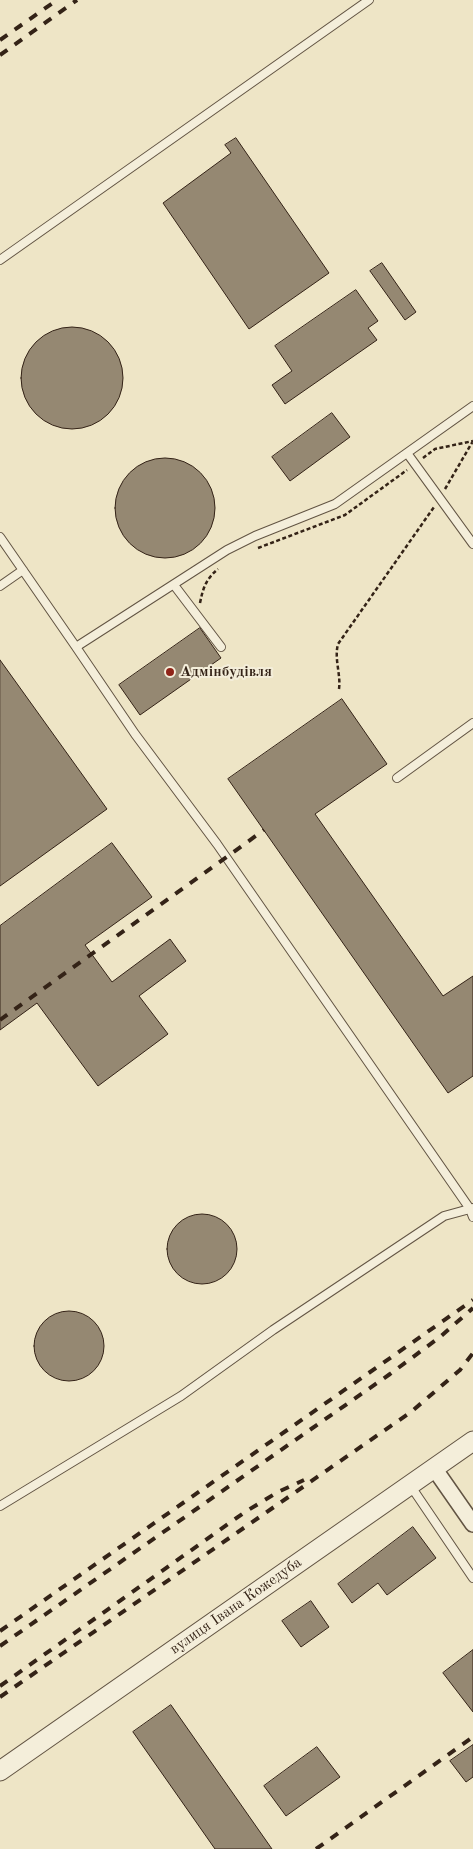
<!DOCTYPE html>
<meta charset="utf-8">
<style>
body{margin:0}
canvas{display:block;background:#eee5c6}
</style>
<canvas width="473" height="1849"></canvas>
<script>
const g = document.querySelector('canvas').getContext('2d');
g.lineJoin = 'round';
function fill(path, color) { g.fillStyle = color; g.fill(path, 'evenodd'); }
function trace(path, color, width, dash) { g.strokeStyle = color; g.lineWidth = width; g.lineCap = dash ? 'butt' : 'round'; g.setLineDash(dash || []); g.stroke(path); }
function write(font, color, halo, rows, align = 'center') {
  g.font = font + ' "Old Standard TT",serif'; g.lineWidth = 4; g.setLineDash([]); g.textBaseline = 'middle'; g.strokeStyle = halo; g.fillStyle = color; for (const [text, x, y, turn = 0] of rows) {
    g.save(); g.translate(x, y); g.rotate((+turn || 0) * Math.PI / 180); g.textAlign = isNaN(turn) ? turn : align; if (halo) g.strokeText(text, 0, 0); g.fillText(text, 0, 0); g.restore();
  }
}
const building = new Path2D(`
 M236 138 329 273 249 329 163 203 231 153 225 145Z
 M382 263 416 312 405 320 370 271Z
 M356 290 378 321 368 328 377 340 285 404 272 385 292 371 275 346Z
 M21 378a51 51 0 1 1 102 0a51 51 0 1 1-102 0Z
 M332 413 350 437 290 481 272 457Z
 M115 508a50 50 0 1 1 100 0a50 50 0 1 1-100 0Z
 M200 628 221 658 140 715 119 685Z
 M0 660 107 809 0 886Z
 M342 699 387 764 315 814 443 996 473 976V1076L448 1093 228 779Z
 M112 843 152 897 85 945 112 982 170 939 186 961 139 996 168 1034 98 1086 37 1003 0 1030V926Z
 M167 1249a35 35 0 1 1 70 0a35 35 0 1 1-70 0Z
 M34 1346a35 35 0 1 1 70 0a35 35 0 1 1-70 0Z
 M413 1527 436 1558 387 1595 378 1583 352 1603 338 1584Z
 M311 1601 329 1627 301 1647 282 1621Z
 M473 1650V1712L443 1673Z
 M171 1705 272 1849H215L133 1732Z
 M473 1745V1777L466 1782 450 1761Z
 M317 1747 340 1777 286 1816 264 1786Z`);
fill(building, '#958872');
trace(building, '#342317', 1);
const service = new Path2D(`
 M0 260 369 0
 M407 453 473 544
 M0 537 76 647 227 550 255 536 335 504 473 406
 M174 585 221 647
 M0 586 23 570
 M76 647 135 734 217 844 470 1209 473 1217
 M397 778 473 723
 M410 1485 473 1578
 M0 1506 181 1396 273 1330 444 1216 473 1208`);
const minor = new Path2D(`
 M434 1468 473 1524`);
const tertiary = new Path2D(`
 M0 1771 473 1441`);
trace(service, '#625443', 10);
trace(minor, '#625443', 18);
trace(tertiary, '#625443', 21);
trace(new Path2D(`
 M423 458 435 449 473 441
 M445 489 473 441
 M258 548 345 515 407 470
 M200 603C203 588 206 579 218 569
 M339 689C341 674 334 659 338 644L434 507`), '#342317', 2.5, [4, 2.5]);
trace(service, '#f4eeda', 8);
trace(minor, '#f4eeda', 15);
trace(tertiary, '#f4eeda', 19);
trace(new Path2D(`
 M0 40 57 0
 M0 55 77 0
 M0 1020 264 830
 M0 1631 473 1300
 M0 1646 390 1374 440 1337 473 1308
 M0 1686 245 1512 278 1492 304 1480
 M0 1697 411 1412 460 1370 473 1353
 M316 1849 473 1737`), '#342317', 4, [9, 9]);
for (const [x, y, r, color] of [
 [170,672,5,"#8f2418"]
]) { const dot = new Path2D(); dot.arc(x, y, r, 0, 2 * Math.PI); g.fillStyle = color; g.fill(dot); trace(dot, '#f4eeda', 2); }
write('bold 15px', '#342317', '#f4eeda', [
 ["Адмінбудівля",180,672]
], 'left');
write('15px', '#342317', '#f4eeda', [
 ["вулиця Івана Кожедуба",236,1606,-35]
]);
</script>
